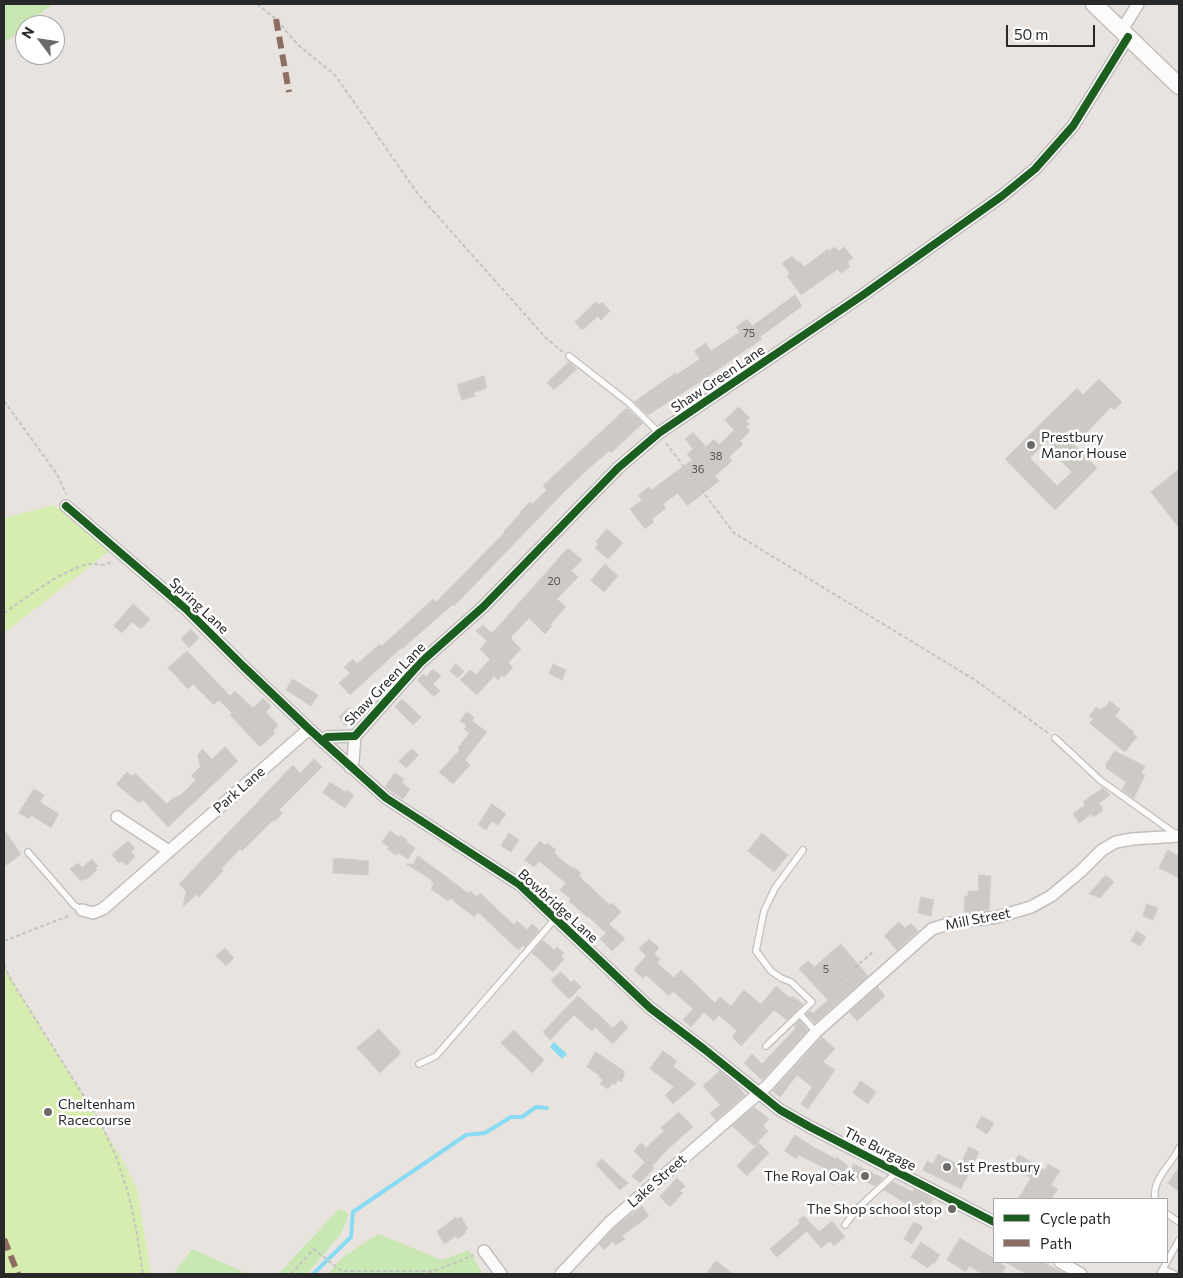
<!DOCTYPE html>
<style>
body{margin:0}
#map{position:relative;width:1183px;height:1278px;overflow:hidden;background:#e8e3de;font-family:Commissioner,sans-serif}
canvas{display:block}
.frame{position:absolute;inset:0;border:5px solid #292929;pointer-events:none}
.legend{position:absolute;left:993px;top:1198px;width:175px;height:65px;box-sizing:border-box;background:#fff;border:1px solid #a9a9a9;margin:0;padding:6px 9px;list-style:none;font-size:15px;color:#292929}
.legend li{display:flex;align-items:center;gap:10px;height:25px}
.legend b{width:25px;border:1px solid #a9a9a9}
.north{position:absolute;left:15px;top:15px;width:50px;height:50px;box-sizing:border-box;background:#fff;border:1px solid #a9a9a9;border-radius:50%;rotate:301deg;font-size:14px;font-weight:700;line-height:20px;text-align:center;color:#292929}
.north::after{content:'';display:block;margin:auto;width:18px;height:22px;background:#6c6a68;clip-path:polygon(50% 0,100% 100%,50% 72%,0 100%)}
.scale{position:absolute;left:1006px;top:25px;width:89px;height:22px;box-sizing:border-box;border:2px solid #292929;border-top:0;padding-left:6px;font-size:15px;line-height:18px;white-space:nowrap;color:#292929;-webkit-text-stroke:4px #fff;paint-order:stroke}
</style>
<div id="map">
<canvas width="1183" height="1278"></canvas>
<div class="frame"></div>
<ul class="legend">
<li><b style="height:6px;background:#1b5e20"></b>Cycle path</li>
<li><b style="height:6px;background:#8d6e63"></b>Path</li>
</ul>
<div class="north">N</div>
<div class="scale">50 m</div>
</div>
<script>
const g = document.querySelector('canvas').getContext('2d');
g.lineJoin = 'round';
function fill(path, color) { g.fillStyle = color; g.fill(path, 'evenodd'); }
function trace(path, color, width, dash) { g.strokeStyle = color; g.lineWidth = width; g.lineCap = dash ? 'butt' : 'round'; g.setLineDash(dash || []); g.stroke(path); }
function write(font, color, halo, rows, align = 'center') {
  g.font = font + ' Commissioner,sans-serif'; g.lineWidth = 5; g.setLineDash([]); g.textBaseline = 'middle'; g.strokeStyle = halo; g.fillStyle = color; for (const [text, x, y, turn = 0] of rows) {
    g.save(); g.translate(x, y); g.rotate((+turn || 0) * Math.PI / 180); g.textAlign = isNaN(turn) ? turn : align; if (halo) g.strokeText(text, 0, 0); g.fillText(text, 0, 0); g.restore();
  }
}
fill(new Path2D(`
 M4 4H53L4 43Z
 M339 1209 349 1214 340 1235 307 1274H278Z
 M378 1234 442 1260 469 1250 483 1274H328L344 1256Z
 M192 1249 248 1274H173Z`), '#c9e7b2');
fill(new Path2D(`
 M54 505 111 550 4 633V518Z
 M4 967 119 1154 137 1188 151 1274H4Z`), '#d7ecaf');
fill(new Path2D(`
 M554 1042 567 1054 562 1059 550 1047Z`), '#88dbf3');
trace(new Path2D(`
 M313 1274 351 1237 353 1212 466 1135 485 1133 511 1117H522L536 1107 547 1108`), '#88dbf3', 4);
const building = new Path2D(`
 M835 247 839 251 844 247 853 258 847 262 850 267 841 273 838 269 801 295 787 276 790 274 782 263 792 256 797 262 799 261 804 267 828 249 829 251Z
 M795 295 802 306 760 337 762 339 701 381 648 415 634 402 675 373 676 375 700 359 694 351 706 343 711 351 740 332 736 327 747 319 752 326Z
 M596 302 599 305 602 302 610 311 601 320 598 316 582 330 575 322Z
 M569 362 577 369 554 390 547 383Z
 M484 376 487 388 473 393 475 396 462 400 457 385Z
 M1099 379 1122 402 1114 410 1111 407 1075 445 1097 468 1055 510 1005 459 1077 388 1083 395ZM1047 442 1061 456 1059 459 1072 472 1057 486 1030 458Z
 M739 407 750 418 746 421 749 424 746 427 750 431 740 441 743 444 729 457 732 461 715 476 719 481 687 506 678 493 663 504 666 508 652 519 654 522 645 529 630 509 642 500 638 495 649 487 651 490 692 460 687 454 693 449 685 439 693 432 706 447 714 439 719 445 734 430 725 420Z
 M627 408 643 423 611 453 609 451 589 468 565 491 454 606 452 605 402 649 401 648 350 695 339 683 350 673 344 667 353 659 357 664 380 644 382 646 433 599 436 602 505 532 504 531 521 513 520 512 530 502 532 504 547 490 543 486Z
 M1179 469V528L1151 492Z
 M607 529 623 543 608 559 595 548 598 544 596 542Z
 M568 548 582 560 571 571 578 577 557 599 566 607 550 625 552 626 545 634 529 618 511 637 512 640 521 649 508 663 513 667 504 677 502 675 498 680 494 676 477 695 460 680 470 670 476 675 490 659 480 649 487 641 476 631 483 625 491 633 495 630Z
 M605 564 618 576 604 592 591 581Z
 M133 604 150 619 141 629 132 622 122 633 114 626Z
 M191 629 199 638 189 648 181 639Z
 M187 651 230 696 235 691 253 708 263 698 271 706 266 712 278 725 273 731 275 733 260 747 230 715 232 713 219 700 214 705 193 684 188 689 168 668Z
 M456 664 464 671 458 678 450 671Z
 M553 664 566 670 562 680 549 674Z
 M433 669 441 676 433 684 440 691 434 697 417 680 423 674 426 677Z
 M293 679 318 695 311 706 286 690Z
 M402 699 421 717 413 725 395 707Z
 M1110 701 1120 709 1115 716 1134 732 1133 734 1137 737 1125 752 1089 723 1093 719 1089 716 1096 707 1100 710 1103 707 1104 708Z
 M349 708 357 716 346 726 339 717Z
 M467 712 474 717 472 721 487 732 465 760 470 765 453 784 439 772 460 750 458 748 469 733 464 729 467 726 460 721Z
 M225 747 238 761 168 827 143 800 139 803 116 784 127 772 132 776 135 773 167 804 174 797 175 798 181 795 196 780 191 776 201 766 199 763 198 755 202 749 212 759Z
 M412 749 419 755 406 768 399 761Z
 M1115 751 1145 766 1141 773 1145 775 1134 798 1122 790 1126 782 1106 768V764Z
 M314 759 322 767 279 810 283 813 275 821 273 820 242 851 240 849 221 869 223 871 199 897 197 894 183 907 186 891 179 884 293 765 300 773Z
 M395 773 404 779 402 783 410 789 403 799 385 787Z
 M330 782 345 792 346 790 354 795 345 808 323 793Z
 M1103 788 1110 795 1099 803 1103 810 1094 817 1091 814 1079 823 1073 814 1085 805 1083 802Z
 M34 789 44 795 40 802 59 814 51 828 31 815 29 819 19 813Z
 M492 804 506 814 498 825 492 821 486 830 478 825Z
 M4 829 21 854 4 867Z
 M390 831 399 837 400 835 407 840 406 842 415 848 408 859 398 853 396 855 387 849 389 847 382 842Z
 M509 833 519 840 511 852 501 846Z
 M762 833 788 855 774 872 748 851Z
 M128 841 135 848 131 852 135 857 126 866 122 861 119 863 112 855Z
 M540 841 545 845 547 843 556 850 554 852 558 857 572 868 573 867 581 873 579 875 583 880 610 905 612 903 621 912 609 924 625 939 612 951 600 939 606 933 588 916 587 917 569 901 571 899 560 890 566 883 539 861 534 867 525 860Z
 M1168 850 1179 856V878L1159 868Z
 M418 856 468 893 470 891 477 897 480 893 514 925 517 921 527 930 532 924 539 930 525 947 523 945 518 950 478 912 474 917 450 898 448 901 431 889 434 884 431 882 432 880 406 864H413Z
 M334 858 369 861 368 875 333 873Z
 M92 859 98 866 95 868 97 870 86 880 85 878 81 881 70 869 78 863 82 867Z
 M979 875 991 876 989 910 964 913 965 896H968V891H978Z
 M1106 875 1114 882 1100 898 1089 894Z
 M921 897 934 900 931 916 918 913Z
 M1147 904 1158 908 1153 920 1143 916Z
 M899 922 905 928 911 923 918 931 897 950 884 936Z
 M1137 931 1146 937 1140 946 1131 941Z
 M649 939 659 948 654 954 660 959 657 963 674 978 681 970 715 1003 720 997 731 1006 744 990 761 1004 776 986 790 998 792 996 803 1004 787 1020 774 1010 741 1046 732 1037 737 1031 719 1015 714 1021 704 1012 691 1027 683 1020 693 1009 673 991 669 996 646 975 643 978 634 970 646 956 639 949Z
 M543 940 554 950 557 947 564 953 561 956 564 959 553 972 532 953Z
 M841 944 868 976 815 1023 806 1014 810 1011 813 1013 828 1000 799 969 808 961 814 967Z
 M225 948 234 958 226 966 216 956Z
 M561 972 571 982 574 980 581 987 569 999 551 981Z
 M878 987 885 996 857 1021 849 1012Z
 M578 996 613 1028 621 1020 628 1027 613 1044 595 1027 592 1031 574 1015 550 1040 543 1032Z
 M799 1020 808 1030 762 1080 744 1063 752 1054 762 1064 796 1028 794 1026Z
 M379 1029 401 1053 380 1073 357 1048Z
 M514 1030 544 1060 532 1073 501 1043Z
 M822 1037 835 1049 823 1062 835 1070 808 1109 801 1104 812 1087 797 1075 780 1097 773 1091Z
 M663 1051 677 1061 673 1066 696 1084 673 1104 665 1095 674 1087 650 1069Z
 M596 1052 624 1071 623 1073 625 1074 621 1082 618 1080 615 1085 613 1083 608 1089 600 1084 603 1080 598 1076 599 1075 587 1067Z
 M720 1071 737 1085 745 1095 716 1120 710 1113 720 1105 703 1086Z
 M861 1081 876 1092 868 1104 853 1093Z
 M754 1107 769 1119 763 1126 768 1131 754 1146 732 1126Z
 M679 1112 693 1127 669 1148 652 1166 654 1168 640 1183 632 1176 645 1162 634 1151 641 1143 646 1148 664 1131 661 1128Z
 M982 1116 994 1123 987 1134 976 1127Z
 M795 1135 815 1148 836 1159 837 1157 848 1166 833 1185 824 1177 829 1170 798 1155 796 1159 785 1151Z
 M759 1143 769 1153 747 1176 737 1166Z
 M969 1147 979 1152 961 1189 923 1170 927 1161 933 1164 938 1154 960 1165Z
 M1019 1155 1045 1170 1048 1164 1060 1171 1051 1185 1058 1189 1051 1199H1018L1031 1178 1012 1166Z
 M602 1159 628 1183 620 1190 596 1165Z
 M854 1164 883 1178 875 1186 849 1174Z
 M1179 1168V1192L1168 1183Z
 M677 1178 685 1186 680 1191 683 1193 670 1207 660 1197Z
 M893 1182 913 1192 914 1189 933 1199 925 1215 884 1190Z
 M642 1206 649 1216 622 1236 625 1239 616 1245 613 1241 604 1250 599 1244 615 1227Z
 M804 1216 819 1232 832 1221 845 1237 834 1246 830 1241 821 1248 807 1231 777 1257 770 1249 800 1223 798 1221Z
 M456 1217 457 1219 461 1217 468 1229 465 1231 466 1233 458 1239 456 1236 444 1244 437 1232Z
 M914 1222 923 1227 912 1244 904 1239Z
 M960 1238 993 1258 994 1262H998L1006 1267 1002 1274H982L969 1266 966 1272 947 1260Z
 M921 1242 940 1255 934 1264 932 1263 928 1268 911 1257Z
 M716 1261 733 1274H706Z
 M1005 1262H1043L1065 1274H1027Z`);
fill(building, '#cdc9c5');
trace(building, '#d3cfca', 1);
const service = new Path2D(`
 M569 356 629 403 659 433
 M1055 738 1100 780 1177 835
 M28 852 75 906 82 910
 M800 1014 816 1032
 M766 1046 812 1002 791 982 781 978 771 971 756 951 764 911 775 888 803 850
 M419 1064 436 1056 555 919
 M1155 1199C1152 1178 1171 1166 1179 1148
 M1167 1214 1179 1222
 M845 1225 857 1209 898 1171
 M1163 1269 1174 1274
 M1160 1274 1179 1240`);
const minor = new Path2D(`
 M1122 30 1138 4
 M66 506 186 609 243 666 309 729 386 798 520 885 650 1008 704 1049 780 1110 810 1127 994 1222
 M322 741 327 737 355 736 420 663 483 607 618 468 659 433 863 295 1002 196 1035 169 1073 126 1128 37
 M350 767 353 761 355 736
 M117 817 169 851
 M82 910 93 913 103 909 309 729
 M484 1251 501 1274
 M1060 1262 1081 1274
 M561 1274 610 1222 767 1086 816 1032 932 929 951 923 997 917 1031 907 1051 896 1081 871 1102 850 1116 842 1132 839 1179 836`);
const secondary = new Path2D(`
 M1094 4 1179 86`);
trace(service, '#c1bfc0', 8);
trace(minor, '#c1bfc0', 14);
trace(secondary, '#c1bfc0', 19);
trace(new Path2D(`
 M257 4 276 19 298 45 335 75 418 194 545 337 563 352
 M4 401 57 474 66 494
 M666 443 734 533 975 680 1048 733
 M4 613C29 596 55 575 84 565 95 561 100 569 113 561
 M4 941 71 915
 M4 965 11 980 100 1122 116 1156 128 1193 136 1228 143 1274
 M835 985 873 952
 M291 1274 314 1249 341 1271H434L474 1255
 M429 1274 434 1271`), '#c4c4c3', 2, [4, 2.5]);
trace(service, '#fcfbfa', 5.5);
trace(minor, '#fcfbfa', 11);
trace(secondary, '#fcfbfa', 16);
trace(new Path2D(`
 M276 19 289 92
 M4 1239 18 1274`), '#8d6e63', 6, [12, 6]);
trace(new Path2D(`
 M66 506 186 609 243 666 309 729 386 798 520 885 650 1008 704 1049 780 1110 810 1127 994 1222
 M322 741 327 737 355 736 420 663 483 607 618 468 659 433 863 295 1002 196 1035 169 1073 126 1128 37`), '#1b5e20', 8);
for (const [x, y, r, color] of [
 [1031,445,5,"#6c6a68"],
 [48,1112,5,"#6c6a68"],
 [947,1167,5,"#6c6a68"],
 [865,1176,5,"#6c6a68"],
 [952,1209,5,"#6c6a68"]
]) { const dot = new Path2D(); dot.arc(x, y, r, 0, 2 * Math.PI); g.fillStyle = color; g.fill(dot); trace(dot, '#fff', 2); }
write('11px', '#545352', null, [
 ["75",749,333],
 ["38",716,456],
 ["36",698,469],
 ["20",554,581],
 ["5",826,969]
]);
write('14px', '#292929', '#fff', [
 ["Shaw Green Lane",718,379,-34],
 ["Spring Lane",199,606,43],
 ["Shaw Green Lane",385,684,-46],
 ["Park Lane",239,790,-41],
 ["Bowbridge Lane",558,906,42],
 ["Mill Street",978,919,-11],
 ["The Burgage",880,1149,27],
 ["Lake Street",657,1181,-41]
]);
write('14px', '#292929', '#fff', [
 ["Prestbury",1041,437],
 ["Manor House",1041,453],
 ["Cheltenham",58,1104],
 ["Racecourse",58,1120],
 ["1st Prestbury",957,1167],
 ["The Royal Oak",855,1176,"right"],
 ["The Shop school stop",942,1209,"right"]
], 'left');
</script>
